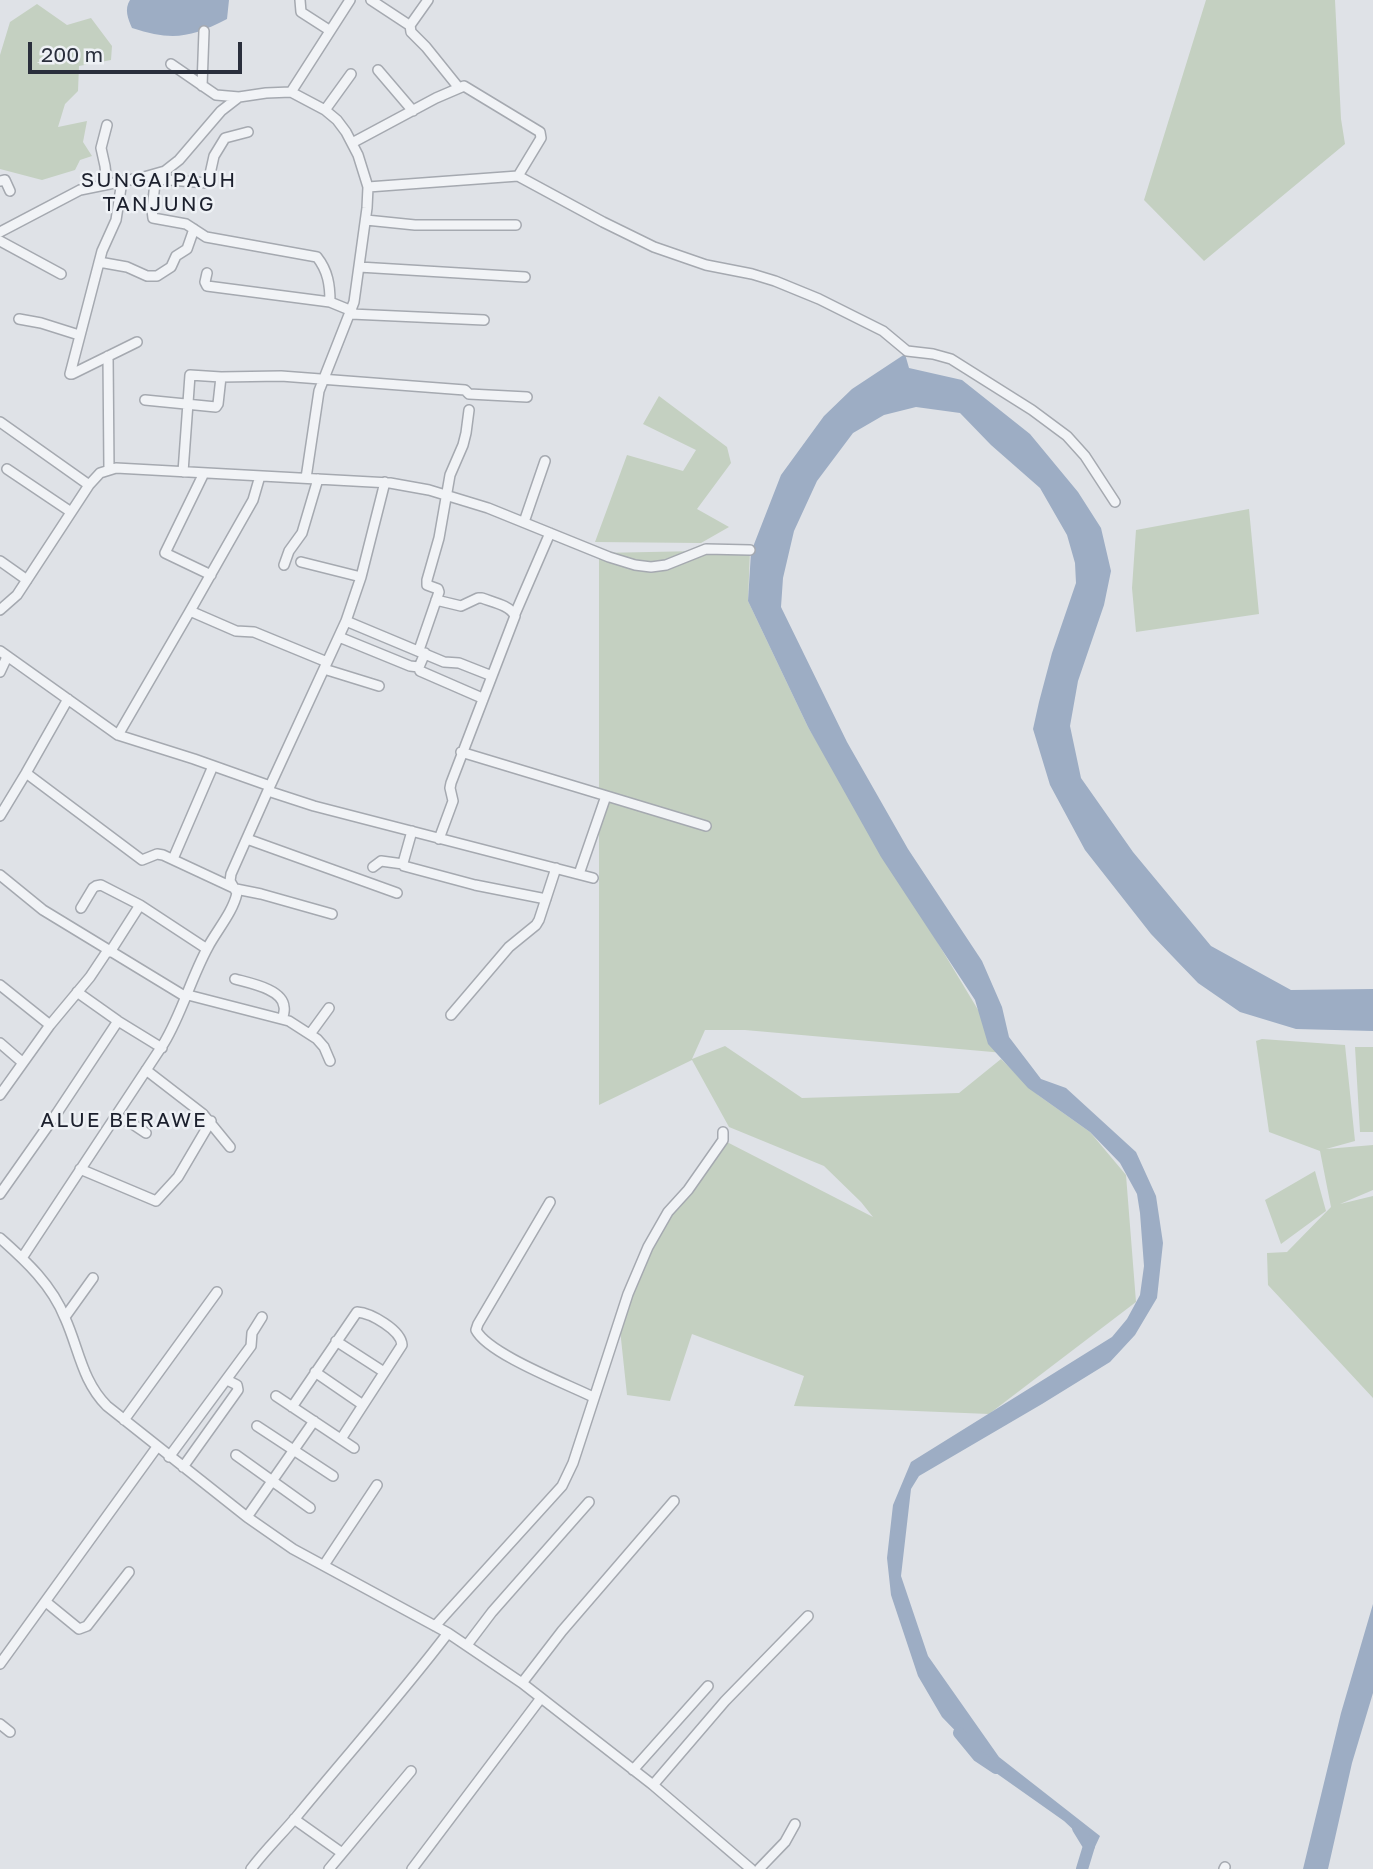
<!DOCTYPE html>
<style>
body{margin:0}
#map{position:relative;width:1373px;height:1869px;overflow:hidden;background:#dfe2e7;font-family:"Golos Text",sans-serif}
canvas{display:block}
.scale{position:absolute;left:28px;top:42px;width:214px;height:32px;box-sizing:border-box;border:4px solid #2a2f3c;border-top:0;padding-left:9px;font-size:21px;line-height:24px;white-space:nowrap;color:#2a2f3c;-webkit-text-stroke:5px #eef1f5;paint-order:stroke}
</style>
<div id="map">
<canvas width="1373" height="1869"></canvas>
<div class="scale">200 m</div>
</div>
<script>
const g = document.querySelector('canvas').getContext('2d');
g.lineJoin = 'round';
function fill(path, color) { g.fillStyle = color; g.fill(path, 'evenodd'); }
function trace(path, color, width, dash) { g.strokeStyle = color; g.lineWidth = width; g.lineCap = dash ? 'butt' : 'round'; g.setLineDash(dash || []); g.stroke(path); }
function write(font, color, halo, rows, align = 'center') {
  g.font = font + ' "Golos Text",sans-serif'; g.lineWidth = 5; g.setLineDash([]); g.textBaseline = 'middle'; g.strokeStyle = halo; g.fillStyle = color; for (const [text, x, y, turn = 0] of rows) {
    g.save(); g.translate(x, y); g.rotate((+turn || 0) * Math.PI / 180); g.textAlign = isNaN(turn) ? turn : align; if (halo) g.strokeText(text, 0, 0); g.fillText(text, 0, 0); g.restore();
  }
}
fill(new Path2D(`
 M1206 0H1335L1341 119 1345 144 1204 261 1144 200Z
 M37 4 67 25 91 18 112 46 111 60 79 66 78 91 65 104 58 127 87 121 83 142 92 156 80 160 75 170 42 180 0 169V55L10 22Z
 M659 396 727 447 731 463 697 509 729 527 701 543 595 542 627 455 683 471 696 450 643 424Z
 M1249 509 1259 614 1136 632 1132 588 1136 530Z
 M750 550 748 601 808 727 1004 1053 745 1030H705L692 1059 725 1046 802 1098 959 1093 1001 1059 1038 1095 1090 1132 1126 1175 1136 1302 989 1414 794 1406 804 1376 692 1334 670 1401 627 1395 619 1320 660 1224 723 1140 873 1217 861 1202 824 1166 729 1127 692 1060 599 1105V553Z
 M1262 1039 1345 1045 1355 1141 1326 1149 1373 1145V1190L1340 1204 1373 1196V1398L1268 1285 1267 1253 1287 1252 1331 1207 1320 1151 1269 1132 1256 1041Z
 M1355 1047H1373V1132H1360Z
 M1315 1171 1326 1211 1281 1244 1265 1200Z`), '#c4d0c1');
fill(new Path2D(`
 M130 0H229L227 19C190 38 172 41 132 28 128 19 124 9 130 0Z
 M905 354 909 368 962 380 1030 434 1078 492 1101 528 1111 571 1104 605 1078 681 1070 726 1081 778 1133 852 1211 946 1291 990 1373 989V1031L1296 1029 1240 1012 1198 983 1151 934 1085 850 1050 785 1033 729 1039 702 1052 653 1076 583 1075 563 1067 535 1040 488 991 445 960 413 916 407 884 415 853 433 817 481 794 531 783 578 781 607 847 742 908 849 982 961 1002 1007 1009 1037 1041 1079 1066 1088 1136 1152 1156 1196 1163 1243 1157 1298 1135 1335 1110 1362 1042 1404 919 1476 911 1489 901 1576 928 1656 999 1757 1100 1836 1094 1849 1064 1821 996 1773 942 1717 918 1676 891 1595 887 1558 893 1505 911 1462 1112 1337 1127 1319 1140 1295 1144 1266 1140 1213 1137 1194 1120 1163 1090 1132 1028 1088 988 1044 975 1000 881 857 808 727 748 601 751 552 781 475 824 416 852 389Z
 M1373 1604V1693L1352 1763 1328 1869H1303L1341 1713Z`), '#9dadc4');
trace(new Path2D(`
 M959 1733 978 1756 996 1768
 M1078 1828 1089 1846 1082 1869`), '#9dadc4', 12);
const minor = new Path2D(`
 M300 0 301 12 329 30
 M371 0 409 25 411 24 428 0
 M410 25 411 32 426 47 459 88
 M171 64 216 95 239 97
 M378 70 413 111
 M202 86 204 31
 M291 92 350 0
 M325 110 351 74
 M352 143 436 98 464 86 540 132 541 138 518 176
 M156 174 152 210 153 218 186 224 206 237 317 257C328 271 330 285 330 302
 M156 179 208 183 214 156 225 138 248 132
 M0 181 5 180 10 191
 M122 181 116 220 102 251 70 374H72L137 342
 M107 184 105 166 101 148 107 125
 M368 187 518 176 603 222 654 247 706 265 752 274 775 281 819 299 883 331 907 351 933 354 951 359 1032 410 1067 436 1085 456 1115 502
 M366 220 415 225H516
 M0 232 80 190 144 177 165 171 179 160 221 111 239 97 266 93 291 92 325 110 337 120 346 132 358 155 368 187 367 208 354 302 319 391 306 478
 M0 241 61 274
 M99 262 127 267 147 276H157L171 267 176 256 187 249 194 229
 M359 267 525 277
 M207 273 205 282 207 286 330 302 352 311
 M351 314 484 320
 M19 319 41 323 79 335
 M108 356 109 469
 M221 377 281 376 465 390 469 394 527 397
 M145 400 216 407 218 404 221 377 190 375 183 472
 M0 422 89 485
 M7 469 71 512
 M204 473 165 553 211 575
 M260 476 253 500 190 611 236 631 254 632 327 662
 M524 522 545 461
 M0 561 27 580
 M301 562 361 577
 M284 565 289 551 302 533 318 479
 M436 600 461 606 478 598H482C492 602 510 605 515 616L451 783 450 788 453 801 439 839
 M0 610 17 595 89 485 100 473 116 468 390 483 429 490 488 508 609 557 635 565 651 567 666 565 706 549 750 550
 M515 614 550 533
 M346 621 444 662 459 663 492 676
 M339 637 410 666 419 667 425 653
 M419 650 439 592 438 589 427 585V580L439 538 450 475 463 445 466 433 469 410
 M0 651 118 735 194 759 270 786
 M418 667 420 671 482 698
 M324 669 379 686
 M0 672 7 657
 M118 735 190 611
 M461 752 706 826
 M26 773 142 860 157 854 163 855 236 889 261 894 332 914
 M268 791 314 806 593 878
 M0 816 26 773 68 699
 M412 831 403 863 404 866 475 885 546 899
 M247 839 397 893
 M173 859 213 766
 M373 867 381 861 403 864
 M579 874 606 796
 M0 875 43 910 186 997
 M81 908 93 888 96 886 101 885 140 905 207 949
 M110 952 140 905
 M235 979C249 983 283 989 284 1007 285 1009 283 1018 282 1019
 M0 985 50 1025
 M77 992 118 1021 162 1048
 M188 995 289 1021 317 1039 324 1047 330 1061
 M451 1015 509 947 536 925 539 920 556 868
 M310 1034 329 1008
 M0 1043 22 1062
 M146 1070 203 1114 230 1147
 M0 1095 50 1025 90 977 108 950
 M116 1116 134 1125 146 1133
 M80 1169 156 1201 178 1177 211 1121
 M0 1194 57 1113 118 1021
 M550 1202 478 1324 476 1330C488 1354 567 1384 593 1397
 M0 1238C26 1261 52 1285 65 1318 79 1349 82 1381 107 1406L247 1517 293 1549 448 1633 522 1683 653 1785 751 1869
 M22 1258 164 1043C182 1013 191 978 208 947 217 930 233 912 237 893L230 881 231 874 270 786 346 621 361 577 385 482
 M65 1317 93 1278
 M336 1341 384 1372
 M315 1372 363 1405
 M276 1396 354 1448
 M292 1407 357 1312C371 1313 401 1330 402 1345L341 1439
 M124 1420 217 1292
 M257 1426 333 1476
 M236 1455 310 1508
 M169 1457 251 1346 252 1333 262 1317
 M183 1467 238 1390 237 1385 227 1380
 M247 1517 314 1421
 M324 1565 377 1485
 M46 1602 79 1629 87 1626 129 1572
 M435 1626 562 1486 573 1463 628 1294 648 1247 668 1212 688 1190 723 1140V1132
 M467 1645 492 1612 589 1502
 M0 1664 157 1447
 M522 1683 562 1631 674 1501
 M0 1724 10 1732
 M633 1770 708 1686
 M653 1785 725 1701 808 1616
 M294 1819 342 1853
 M251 1869C265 1850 282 1834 297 1816 347 1755 400 1696 448 1633
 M329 1869 411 1771
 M412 1869 541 1698
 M759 1869 785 1842 795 1824
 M1224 1869 1225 1867`);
trace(minor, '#a5a9b0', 12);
trace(minor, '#f1f3f6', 9);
g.letterSpacing = '2px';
write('21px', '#1c202d', '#eef1f5', [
 ["SUNGAIPAUH",159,180],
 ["TANJUNG",159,204],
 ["ALUE BERAWE",124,1120]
]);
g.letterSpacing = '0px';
</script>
